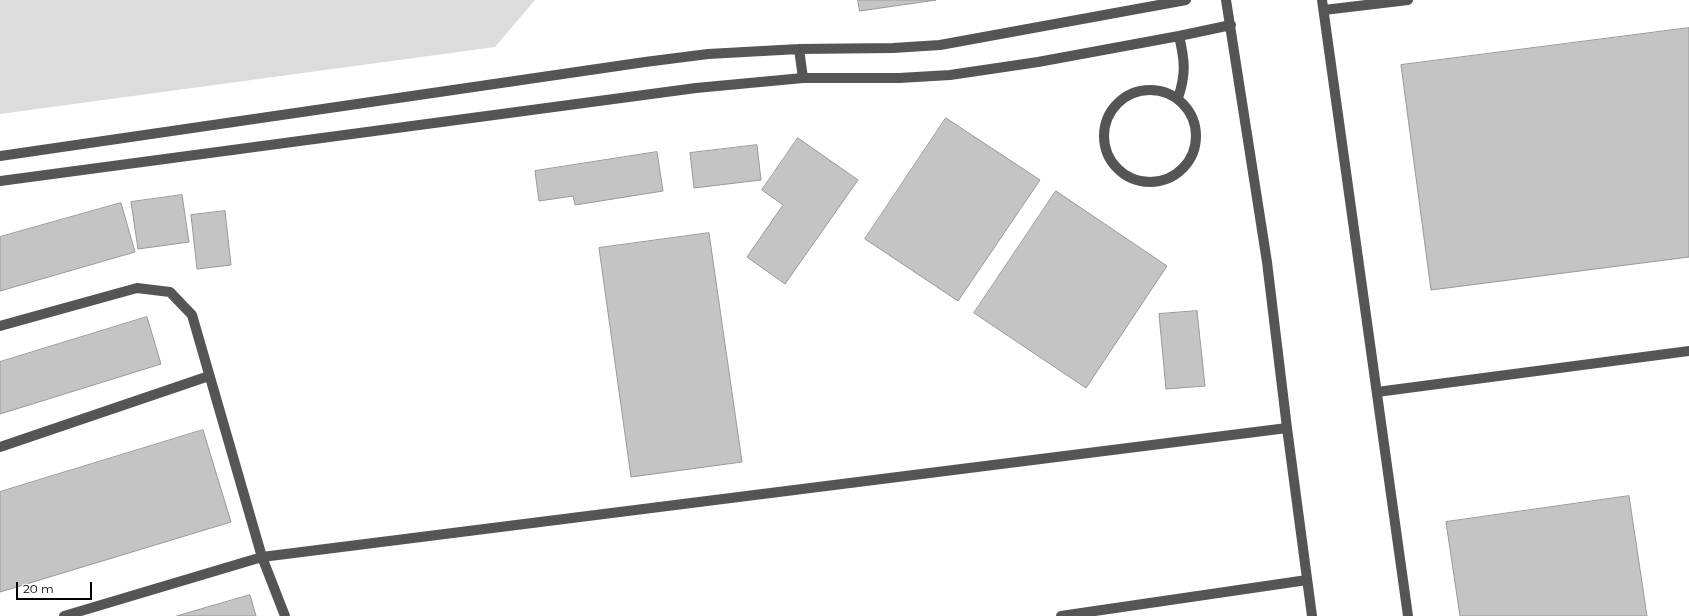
<!DOCTYPE html>
<style>
body{margin:0}
#map{position:relative;width:1689px;height:616px;overflow:hidden;background:#fff;font-family:Montserrat,sans-serif}
canvas{display:block}
.scale{position:absolute;left:16px;top:582px;width:76px;height:18px;box-sizing:border-box;border:2px solid #000;border-top:0;padding-left:5px;font-size:12px;line-height:14px;white-space:nowrap;color:#000;-webkit-text-stroke:3px #fff;paint-order:stroke}
</style>
<div id="map">
<canvas width="1689" height="616"></canvas>
<div class="scale">20 m</div>
</div>
<script>
const g = document.querySelector('canvas').getContext('2d');
g.lineJoin = 'round';
function fill(path, color) { g.fillStyle = color; g.fill(path, 'evenodd'); }
function trace(path, color, width, dash) { g.strokeStyle = color; g.lineWidth = width; g.lineCap = dash ? 'butt' : 'round'; g.setLineDash(dash || []); g.stroke(path); }
fill(new Path2D(`
 M0 0H535L495 47 0 114Z`), '#dcdcdc');
const building = new Path2D(`
 M858 0H936L860 11Z
 M1689 28V257L1431 290 1401 65Z
 M946 118 1040 180 958 301 865 239Z
 M798 138 858 180 785 284 747 257 783 205 762 190Z
 M757 145 761 180 694 188 690 153Z
 M657 152 663 191 575 205 573 196 539 201 535 171Z
 M1056 191 1167 266 1086 388 974 313Z
 M182 195 189 242 138 249 131 202Z
 M121 203 135 252 0 291V237Z
 M225 211 231 265 197 269 191 215Z
 M709 233 742 462 631 477 599 248Z
 M1197 311 1205 386 1166 389 1159 314Z
 M147 317 161 364 0 414V362Z
 M203 430 231 522 0 592V492Z
 M1629 496 1647 616H1460L1446 522Z
 M250 595 256 616H177Z`);
fill(building, '#c4c4c4');
trace(building, '#999', 1);
trace(new Path2D(`
 M1226 0 1267 262 1287 428 1312 616
 M1322 0 1408 616
 M1324 10 1408 0
 M799 49 803 78
 M1104 136a46 46 0 1 1 92 0a46 46 0 1 1-92 0Z
 M1178 98C1186 74 1185 61 1179 36
 M0 156 645 62 708 54 799 49 893 48 940 45 1186 0
 M0 181 696 88 803 78H899L950 75 1038 62 1179 36 1231 25
 M0 326 137 288 170 292 192 315 262 557 285 616
 M1377 392 1689 351
 M0 447 209 376
 M64 616 262 557 1287 428
 M1061 616 1307 580`), '#555', 10);
</script>
